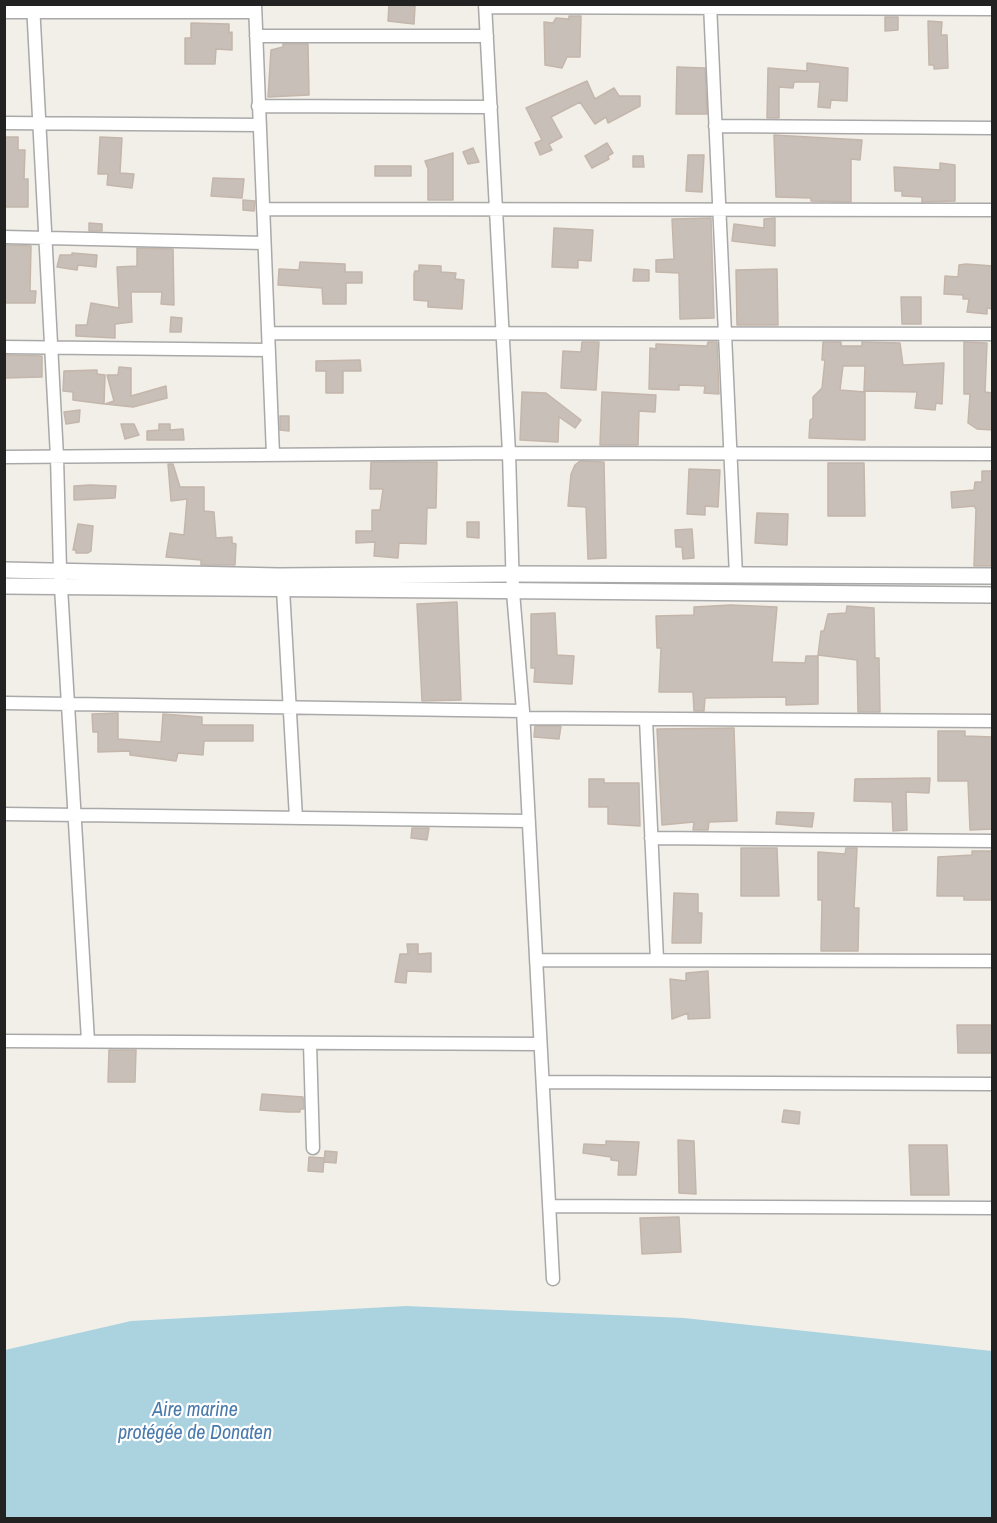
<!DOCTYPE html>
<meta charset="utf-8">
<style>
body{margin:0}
#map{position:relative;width:997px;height:1523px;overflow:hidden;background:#f2efe9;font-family:"Archivo Narrow",sans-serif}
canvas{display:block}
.frame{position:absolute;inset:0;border:6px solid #222;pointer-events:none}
</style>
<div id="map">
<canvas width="997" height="1523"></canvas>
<div class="frame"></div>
</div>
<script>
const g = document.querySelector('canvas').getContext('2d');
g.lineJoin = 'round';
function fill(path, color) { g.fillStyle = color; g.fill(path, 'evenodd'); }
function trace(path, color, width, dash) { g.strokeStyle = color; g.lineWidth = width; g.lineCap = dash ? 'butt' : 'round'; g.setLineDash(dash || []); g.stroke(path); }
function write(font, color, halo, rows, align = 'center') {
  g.font = font + ' "Archivo Narrow",sans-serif'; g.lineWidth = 4.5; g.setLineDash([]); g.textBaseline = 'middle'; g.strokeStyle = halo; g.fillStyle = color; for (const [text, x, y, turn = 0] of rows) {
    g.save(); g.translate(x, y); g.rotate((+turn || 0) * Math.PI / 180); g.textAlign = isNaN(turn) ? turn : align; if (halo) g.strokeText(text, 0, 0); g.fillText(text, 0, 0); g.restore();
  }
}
fill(new Path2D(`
 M406 1306 684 1318 992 1351V1518H5V1350L131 1321Z`), '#aad3df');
const building = new Path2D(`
 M389 4 415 6 414 24 388 21Z
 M569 16H581L580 57H567L562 68 545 65 544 22 553 23 556 18 569 19Z
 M885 17H898V30L885 31Z
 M928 21 942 22 941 35H947L948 68 934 69V65H929Z
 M191 23 229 24V33L232 32V50L216 49 215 64H185V38H191Z
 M283 44H308L309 95 268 97 271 50 283 47Z
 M807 63 848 68 847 101 831 100 830 108 818 107 820 82H794L793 88 779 87V118H767L768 68 807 71Z
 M677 67 705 68 707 114H676Z
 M587 81 595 99 614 88 619 96H640V106L608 123 606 117 595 124 580 102 551 117 562 137 549 144 552 150 540 155 535 143 542 140 526 108Z
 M774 135 862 140 860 160 851 159V202L811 201V198L776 197Z
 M4 137H18V150H25L24 179H28V207H4Z
 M100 137 122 138 120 173 134 174 132 188 107 185 108 174H98Z
 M607 143 613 153 608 156 609 159 592 168 585 156Z
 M473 148 479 162 468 164 463 152Z
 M453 153V200H428V169L425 161Z
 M688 155H704L702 192 686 191Z
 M633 156H643L644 167H633Z
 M940 163 955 165V201L922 202V197L902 196V191H895L894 167 940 170Z
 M375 166H411V176H375Z
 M213 178 244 179 242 198 211 196Z
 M243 200 255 201 254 211 243 210Z
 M711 218 714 318 680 319 679 273 656 272V260L674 259 672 219Z
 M775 218V246L732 241 734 224 764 228V219Z
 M89 223 102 224V231H89Z
 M554 228 593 230 591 261 578 260V268L552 267Z
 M4 245 31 246 30 291H36L35 303H4Z
 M137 248 173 249 174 305 161 304 162 292H131L132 322 115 324V338L76 336V325H87L91 303 119 308 117 267 137 266Z
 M72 253 97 255 96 267 78 265 77 270 57 267 60 255H72Z
 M300 262 345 264V272H362V283H346V304H323L322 288 278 285 279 269 299 270Z
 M966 264 993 266V309L987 308V314L967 312 969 299H963V295L944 294 945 276 958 277 959 265Z
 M419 265 441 266V272L456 273 455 279 464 280 462 309 428 307V301L414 300V274L415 271H419Z
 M634 269 649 270V281H633Z
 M777 269 778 325H737L736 270Z
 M901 297H921V324H902Z
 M171 317 182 318 181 332H170Z
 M582 342H599L596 390 561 388 563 351 581 352Z
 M708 342H717L719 394 704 393 705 386 679 385V390L649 389 650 348 656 349V344L707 346Z
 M823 342H841V346H862V342L900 343 903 365 944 363 942 404 936 403 935 410 915 408 917 392 864 391 865 366H843L840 390 865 392V440L809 438 810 420 813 418V397L822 388 825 360H822Z
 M964 342 987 343 985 392 993 393V430L977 429 968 423 970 394H964Z
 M4 355 42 356V377L4 378Z
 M360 360 361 371H343V393H326V371H316V361Z
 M119 367 131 368V396L166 386 167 398 133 407 105 404 114 401 107 375H118Z
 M97 370V374L105 375 104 404 73 400V392L63 391 64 371Z
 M522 392 546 393 581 420 575 428 559 417 558 442 520 440Z
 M602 392 656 395 655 412 639 411 638 445H600Z
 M80 410 79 422 66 424 64 412Z
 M280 416H289V431L280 430Z
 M121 424H134L139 435 125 439Z
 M159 424H170V430L183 429 184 440H147V431L159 430Z
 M580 461 604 462 606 558 588 559 586 507 568 506 571 474 575 465Z
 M371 462H437L436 508H427L426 544 399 543 398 558 374 556 375 542 356 543V531H372V510H380L383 489H370Z
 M828 463H864L865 516H828Z
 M168 464H173L180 487H204V511L214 512 216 538 232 537V543L236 544 235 565H201V560L166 557 170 533 184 535 187 499 171 501Z
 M689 469 720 470 718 507 705 506V515L687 514Z
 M982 471H993V566H974L976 509 974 506 952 508 951 492 974 490 975 482H982Z
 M90 485 116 486 115 498 74 500V486Z
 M757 513 788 514 787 545 755 543Z
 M467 522H479V538L467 537Z
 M78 524 93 526 91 551 88 553H76V550H73Z
 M692 529 694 558 683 559 682 547H676L675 530Z
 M457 602 461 700 422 701 417 604Z
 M731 605 777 607 772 662 805 663 806 656H818V704L786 705V697L705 698 704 711H694L693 692H659L661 648H657L656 616 694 615V607Z
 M847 606 874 608 875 658H879L880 712H858L857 660 818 655 821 631H824L828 614 846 613Z
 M555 613 557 655 574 656 572 684 534 682 535 668H531V614Z
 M118 713V739L161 742 163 714 202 717V725H253V741H204L203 755 178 753 176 761 130 755V751L98 752V732H93L92 714Z
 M535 726H561L559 739 534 737Z
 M734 728 737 821 709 822 708 830H693L694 822 662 825 657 729Z
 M938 731H965V736L993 737V829L970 830 968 781H938Z
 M930 778 929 793 906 792 907 830 893 831 892 802 854 801 855 779Z
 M589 779H604V783H639L640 826 608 824V807H589Z
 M777 812 814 813 812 827 776 824Z
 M412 828H429L427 840 411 838Z
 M741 848H777L779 896H741Z
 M846 848H857L854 908H859L858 951H821L822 900H818V852L845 854Z
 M972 851H993V900H964V896H937L938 857 972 855Z
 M674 893 698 894V913H702L701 943H672Z
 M407 944H418V954L431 953V972L407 971 406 983 395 982 400 954H408Z
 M708 971 710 1018 688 1019V1013L672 1019 670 979 686 981V973Z
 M957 1025H993V1053H958Z
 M109 1050H136L135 1082H108Z
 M262 1094 303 1097 304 1109H300V1112H288L260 1110Z
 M784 1110 800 1112 799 1124 782 1122Z
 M678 1140 694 1141 696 1194 679 1193Z
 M606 1141 639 1142 636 1175H618L619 1161 611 1160V1157L583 1153 584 1144 606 1145Z
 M909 1145H947L949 1195H911Z
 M325 1151 337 1152 336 1163 324 1162Z
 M309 1157 324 1158 323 1172 308 1171Z
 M679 1217 681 1252 642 1254 640 1218Z`);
fill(building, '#c7bfb8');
trace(building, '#c4b6ab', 1.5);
const minor = new Path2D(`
 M33 4 57 457 60 570 88 1041
 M255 4 273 455
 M485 4 509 453 513 592 523 711 553 1279
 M710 4 736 576
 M486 7 992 9
 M4 12H255
 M256 36H487
 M258 106 491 107
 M4 123 260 125
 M715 126 992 128
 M263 209 992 210
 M4 237 264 243
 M268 333 992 334
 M4 347 269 350
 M4 457 509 453 992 454
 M283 589 296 818
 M6 703 523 711
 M524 718 992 721
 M646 719 657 960
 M4 814 529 821
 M651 838 992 841
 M536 960 992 961
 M4 1041 540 1044
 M310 1043 313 1148
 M543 1082 992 1084
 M549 1206 992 1208`);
const tertiary = new Path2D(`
 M4 570 279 576 513 574 992 576
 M4 586 992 595`);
trace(minor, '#a9a9a9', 15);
trace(tertiary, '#a9a9a9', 18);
trace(minor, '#fff', 12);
trace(tertiary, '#fff', 15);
write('italic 20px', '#4a7aab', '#fff', [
 ["Aire marine",195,1411],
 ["protégée de Donaten",195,1434]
]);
</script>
